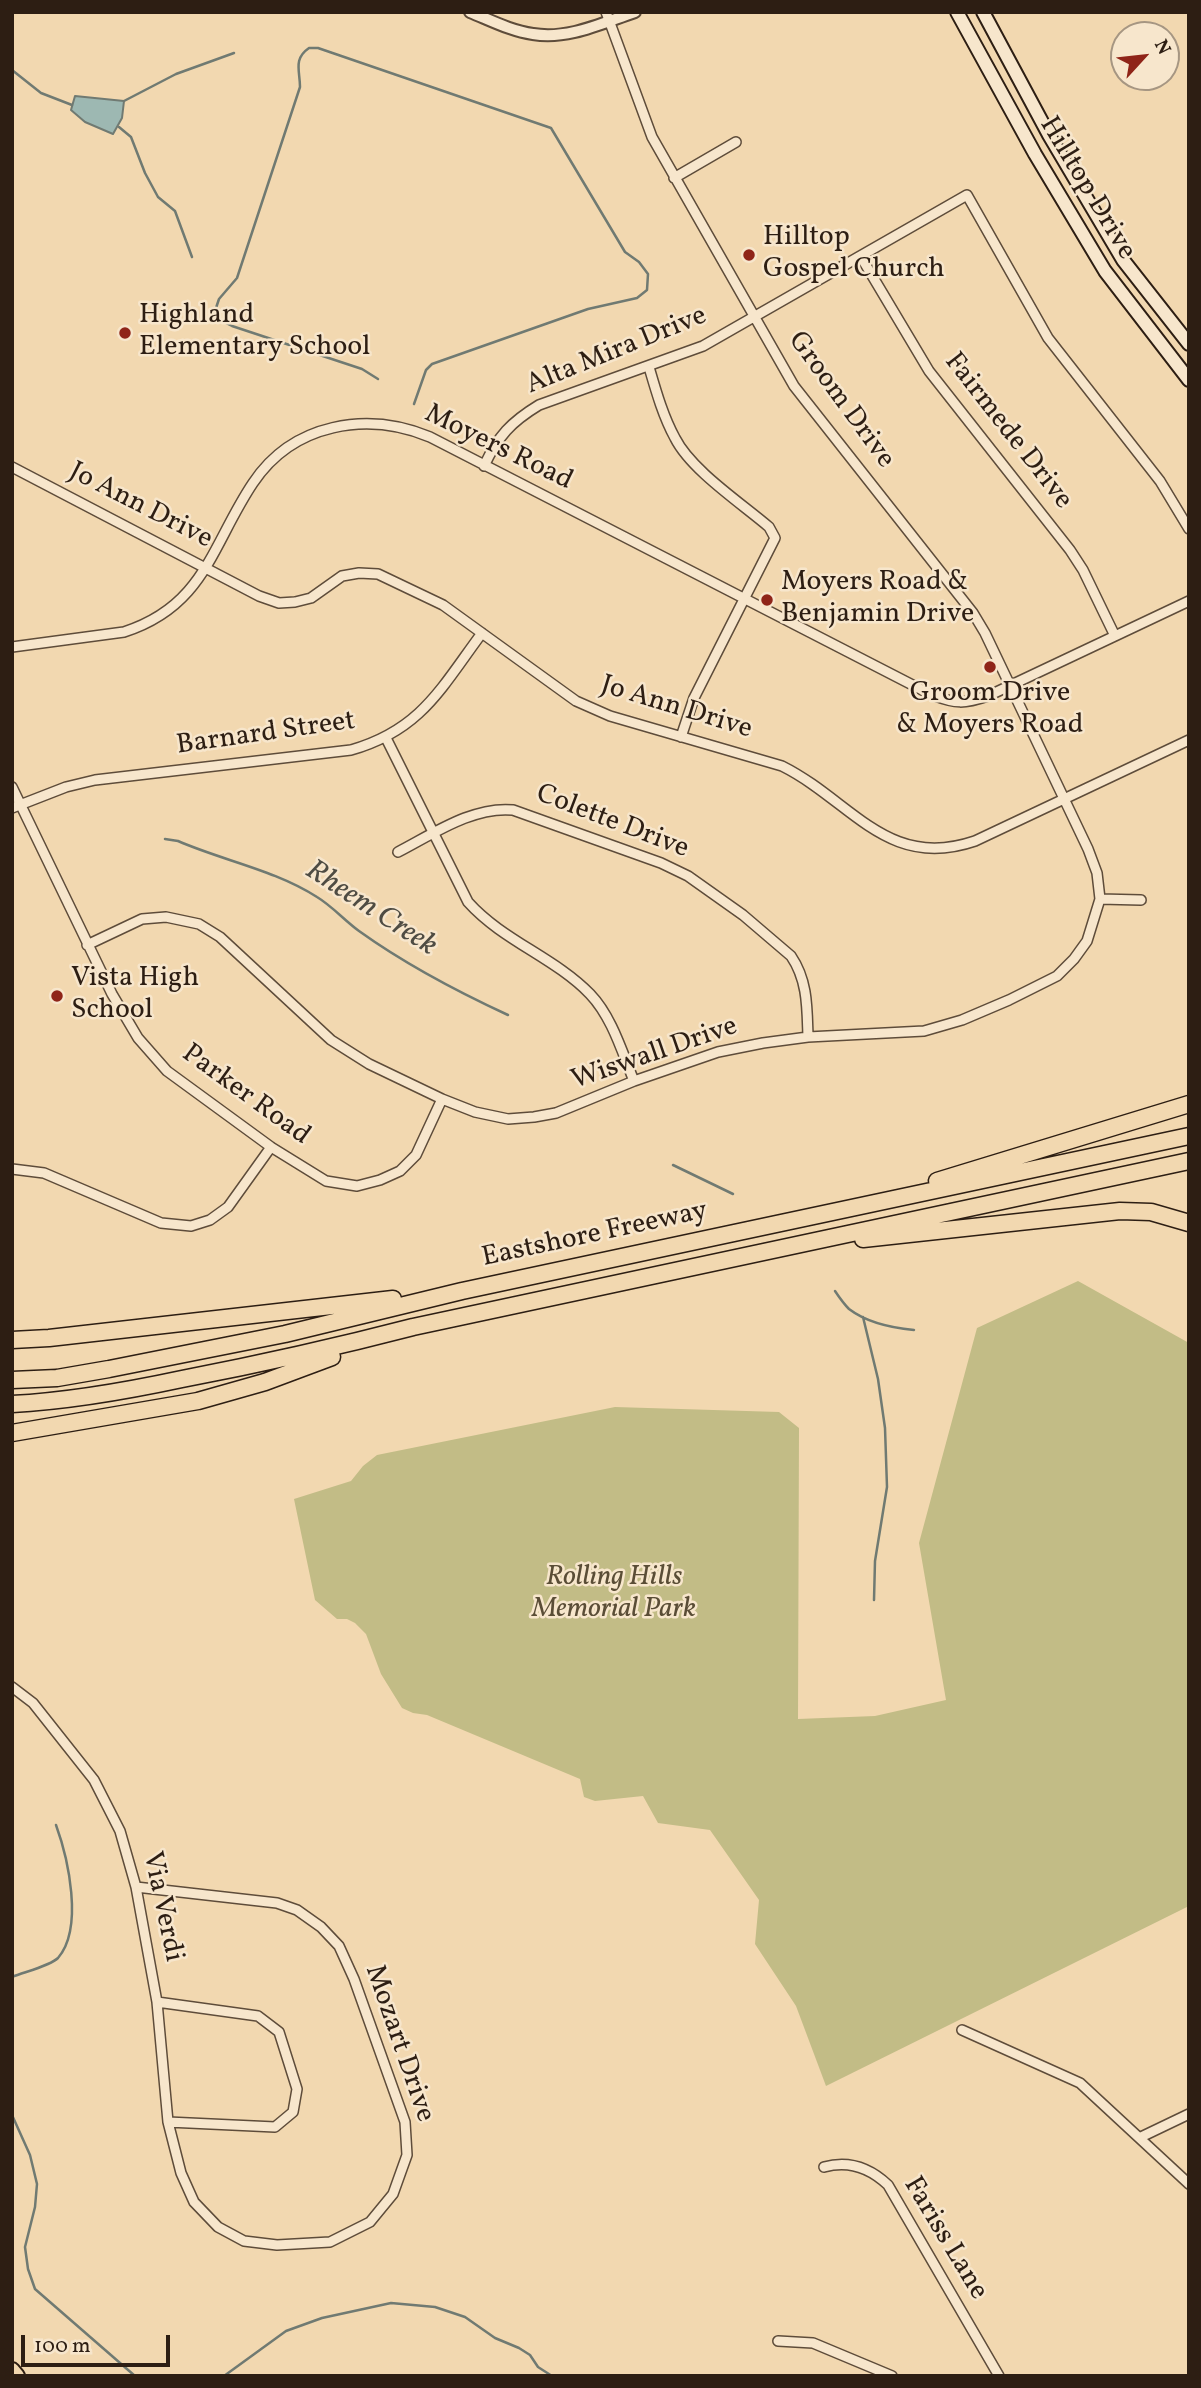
<!DOCTYPE html>
<style>
body{margin:0}
#map{position:relative;width:1201px;height:2388px;overflow:hidden;background:#f2d8b0;font-family:Vollkorn,serif}
canvas{display:block}
.frame{position:absolute;inset:0;border:14px solid #2d1e13;pointer-events:none}
.north{position:absolute;left:1110px;top:21px;width:70px;height:70px;box-sizing:border-box;background:#f7e6cc;border:2px solid #a69682;border-radius:50%;rotate:63deg;font-size:19px;font-weight:700;line-height:28px;text-align:center;color:#2d1e13}
.north::after{content:'';display:block;margin:auto;width:24px;height:32px;background:#8f2418;clip-path:polygon(50% 0,100% 100%,50% 72%,0 100%)}
.scale{position:absolute;left:21px;top:2335px;width:149px;height:32px;box-sizing:border-box;border:4px solid #2d1e13;border-top:0;padding-left:9px;font-size:21px;line-height:24px;white-space:nowrap;color:#2d1e13;-webkit-text-stroke:5px #f7e6cc;paint-order:stroke}
</style>
<div id="map">
<canvas width="1201" height="2388"></canvas>
<div class="frame"></div>
<div class="north">N</div>
<div class="scale">100 m</div>
</div>
<script>
const g = document.querySelector('canvas').getContext('2d');
g.lineJoin = 'round';
function fill(path, color) { g.fillStyle = color; g.fill(path, 'evenodd'); }
function trace(path, color, width, dash) { g.strokeStyle = color; g.lineWidth = width; g.lineCap = dash ? 'butt' : 'round'; g.setLineDash(dash || []); g.stroke(path); }
function write(font, color, halo, rows, align = 'center') {
  g.font = font + ' Vollkorn,serif'; g.lineWidth = 5; g.setLineDash([]); g.textBaseline = 'middle'; g.strokeStyle = halo; g.fillStyle = color; for (const [text, x, y, turn = 0] of rows) {
    g.save(); g.translate(x, y); g.rotate((+turn || 0) * Math.PI / 180); g.textAlign = isNaN(turn) ? turn : align; if (halo) g.strokeText(text, 0, 0); g.fillText(text, 0, 0); g.restore();
  }
}
fill(new Path2D(`
 M1078 1281 1189 1343V1906L826 2086 796 2006 755 1944 759 1900 710 1830 658 1823 643 1796 595 1801 584 1797 580 1779 427 1715 413 1713 402 1708 381 1674 366 1634 355 1623 347 1619H337L315 1600 294 1499 351 1481 363 1466 377 1455 615 1407 779 1412 799 1428 798 1719 875 1716 946 1700 919 1543 977 1328Z`), '#c2bc86');
const water = new Path2D(`
 M75 96 124 101 122 118 113 134 85 122 71 110Z`);
fill(water, '#9db8b2');
trace(water, '#707a72', 2);
trace(new Path2D(`
 M12 70 41 93 72 105
 M124 101 176 74 234 53
 M119 127 131 137 145 173 158 197 175 211 192 257
 M378 379 362 369 232 326 216 318 214 314 219 299 237 278 300 87C300 71 293 59 309 48H318L551 128 625 252 639 262 648 274 647 290 637 298 588 309 432 364 426 370 414 404
 M165 839 178 841C224 861 275 870 317 897 332 906 344 920 359 931 405 964 456 991 508 1015
 M673 1165 733 1194
 M835 1291C839 1297 844 1304 849 1309 866 1322 893 1328 914 1330
 M863 1317 878 1379 885 1428 887 1487 875 1561 874 1600
 M12 1977C24 1972 50 1966 58 1958 84 1928 68 1858 56 1825
 M12 2115 30 2155 37 2184 35 2207 25 2247 28 2269 35 2289 135 2376
 M224 2376 286 2331 322 2318 391 2303 435 2307 465 2317 495 2338 519 2348 530 2355 538 2367 552 2376`), '#707a72', 2.5);
const minor = new Path2D(`
 M674 178 736 142
 M861 257 929 371 1070 550 1083 570 1115 636
 M649 367C656 391 663 416 675 438 691 470 741 503 769 527L775 538 694 698 681 737
 M484 466C498 436 511 422 539 405L703 346 967 195 1048 338 1160 481 1189 529
 M12 467 259 596 279 603 295 602 311 598 342 576 359 573 378 574 443 605 576 701 610 716 782 766C852 801 887 871 975 841L1189 740
 M12 647 124 632C205 606 212 544 253 483 293 423 367 411 430 437L932 695C956 704 964 704 988 696L1189 601
 M386 738 468 902C503 941 554 957 590 994 612 1017 622 1052 634 1081
 M12 787 112 994 138 1038 167 1071 271 1147 326 1181 357 1186 380 1180 400 1171 416 1155 442 1099
 M12 808 66 787 95 780 351 750C421 730 441 688 482 633
 M398 852C433 834 473 806 513 810L661 863 688 876 743 915 791 956C808 981 807 1008 808 1037
 M1100 899 1141 900
 M87 945 142 919 166 917 199 924 220 937 331 1040 369 1064 442 1099 475 1112 508 1119 534 1117 556 1113 634 1081 718 1052 763 1043 808 1037 924 1031 962 1020 1009 1000 1057 976 1074 959 1087 941 1100 899 1097 873 1088 849 985 633 973 613 794 386 652 137 606 12
 M12 1169 44 1173 161 1223 191 1226 210 1220 228 1207 271 1147
 M12 1687 33 1703 94 1780 120 1831 136 1887 157 2002 168 2122 181 2173 194 2202 218 2227 244 2241 277 2245 330 2242 370 2222 393 2194 407 2155 405 2122 354 1979 339 1946 321 1927 297 1910 277 1903 136 1887
 M157 2002 258 2016 279 2032 297 2089 293 2112 275 2127 168 2122
 M962 2030 1080 2083 1189 2184
 M1141 2137 1189 2114
 M824 2167C849 2160 870 2168 888 2185L999 2376
 M778 2341 813 2343 892 2376`);
const tertiary = new Path2D(`
 M470 12C490 20 511 31 533 34 568 40 602 23 635 12`);
const secondary = new Path2D(`
 M957 12 1035 154 1105 271 1189 380
 M983 12 1049 135 1123 260 1189 344`);
const primary = new Path2D(`
 M12 2370 17 2376`);
const motorway = new Path2D(`
 M937 1181 1189 1104
 M863 1239 1120 1211 1151 1212 1189 1223
 M12 1340 49 1338 393 1299
 M12 1380 57 1378 109 1369 285 1334 462 1291 1189 1136
 M12 1404C70 1401 126 1391 182 1379 260 1364 336 1347 413 1327L1189 1161
 M12 1433 198 1401 265 1382 332 1357`);
trace(minor, '#5e4c3a', 12);
trace(tertiary, '#5e4c3a', 14);
trace(secondary, '#2d1e13', 16);
trace(primary, '#2d1e13', 18);
trace(motorway, '#2d1e13', 19);
trace(minor, '#f7e6cc', 9);
trace(tertiary, '#f7e6cc', 10);
trace(secondary, '#f7e6cc', 12);
trace(primary, '#f2d8b0', 14);
trace(motorway, '#f2d8b0', 16);
for (const [x, y, r, color] of [
 [749,255,7,"#8f2418"],
 [125,333,7,"#8f2418"],
 [767,600,7,"#8f2418"],
 [990,667,7,"#8f2418"],
 [57,996,7,"#8f2418"]
]) { const dot = new Path2D(); dot.arc(x, y, r, 0, 2 * Math.PI); g.fillStyle = color; g.fill(dot); trace(dot, '#f7e6cc', 2.5); }
write('28px', '#2d1e13', '#f7e6cc', [
 ["Hilltop Drive",1086,189,59],
 ["Alta Mira Drive",617,352,-22],
 ["Groom Drive",840,401,54],
 ["Fairmede Drive",1007,432,52],
 ["Moyers Road",498,449,26],
 ["Jo Ann Drive",140,507,27],
 ["Jo Ann Drive",676,709,17],
 ["Barnard Street",266,735,-8],
 ["Colette Drive",612,823,21],
 ["Wiswall Drive",655,1055,-19],
 ["Parker Road",245,1096,36],
 ["Eastshore Freeway",595,1236,-12],
 ["Via Verdi",161,1907,78],
 ["Mozart Drive",398,2044,71],
 ["Fariss Lane",944,2239,59]
]);
write('28px', '#2d1e13', '#f7e6cc', [
 ["Hilltop",763,239],
 ["Gospel Church",763,271],
 ["Highland",139,317],
 ["Elementary School",139,349],
 ["Moyers Road &",781,584],
 ["Benjamin Drive",781,616],
 ["Groom Drive",990,695,"center"],
 ["& Moyers Road",990,727,"center"],
 ["Vista High",71,980],
 ["School",71,1012]
], 'left');
write('italic 28px', '#5a4d36', '#f7e6cc', [
 ["Rolling Hills",614,1579],
 ["Memorial Park",614,1611]
]);
write('italic 30px', '#4f4c43', '#f7e6cc', [
 ["Rheem Creek",370,910,33]
]);
</script>
